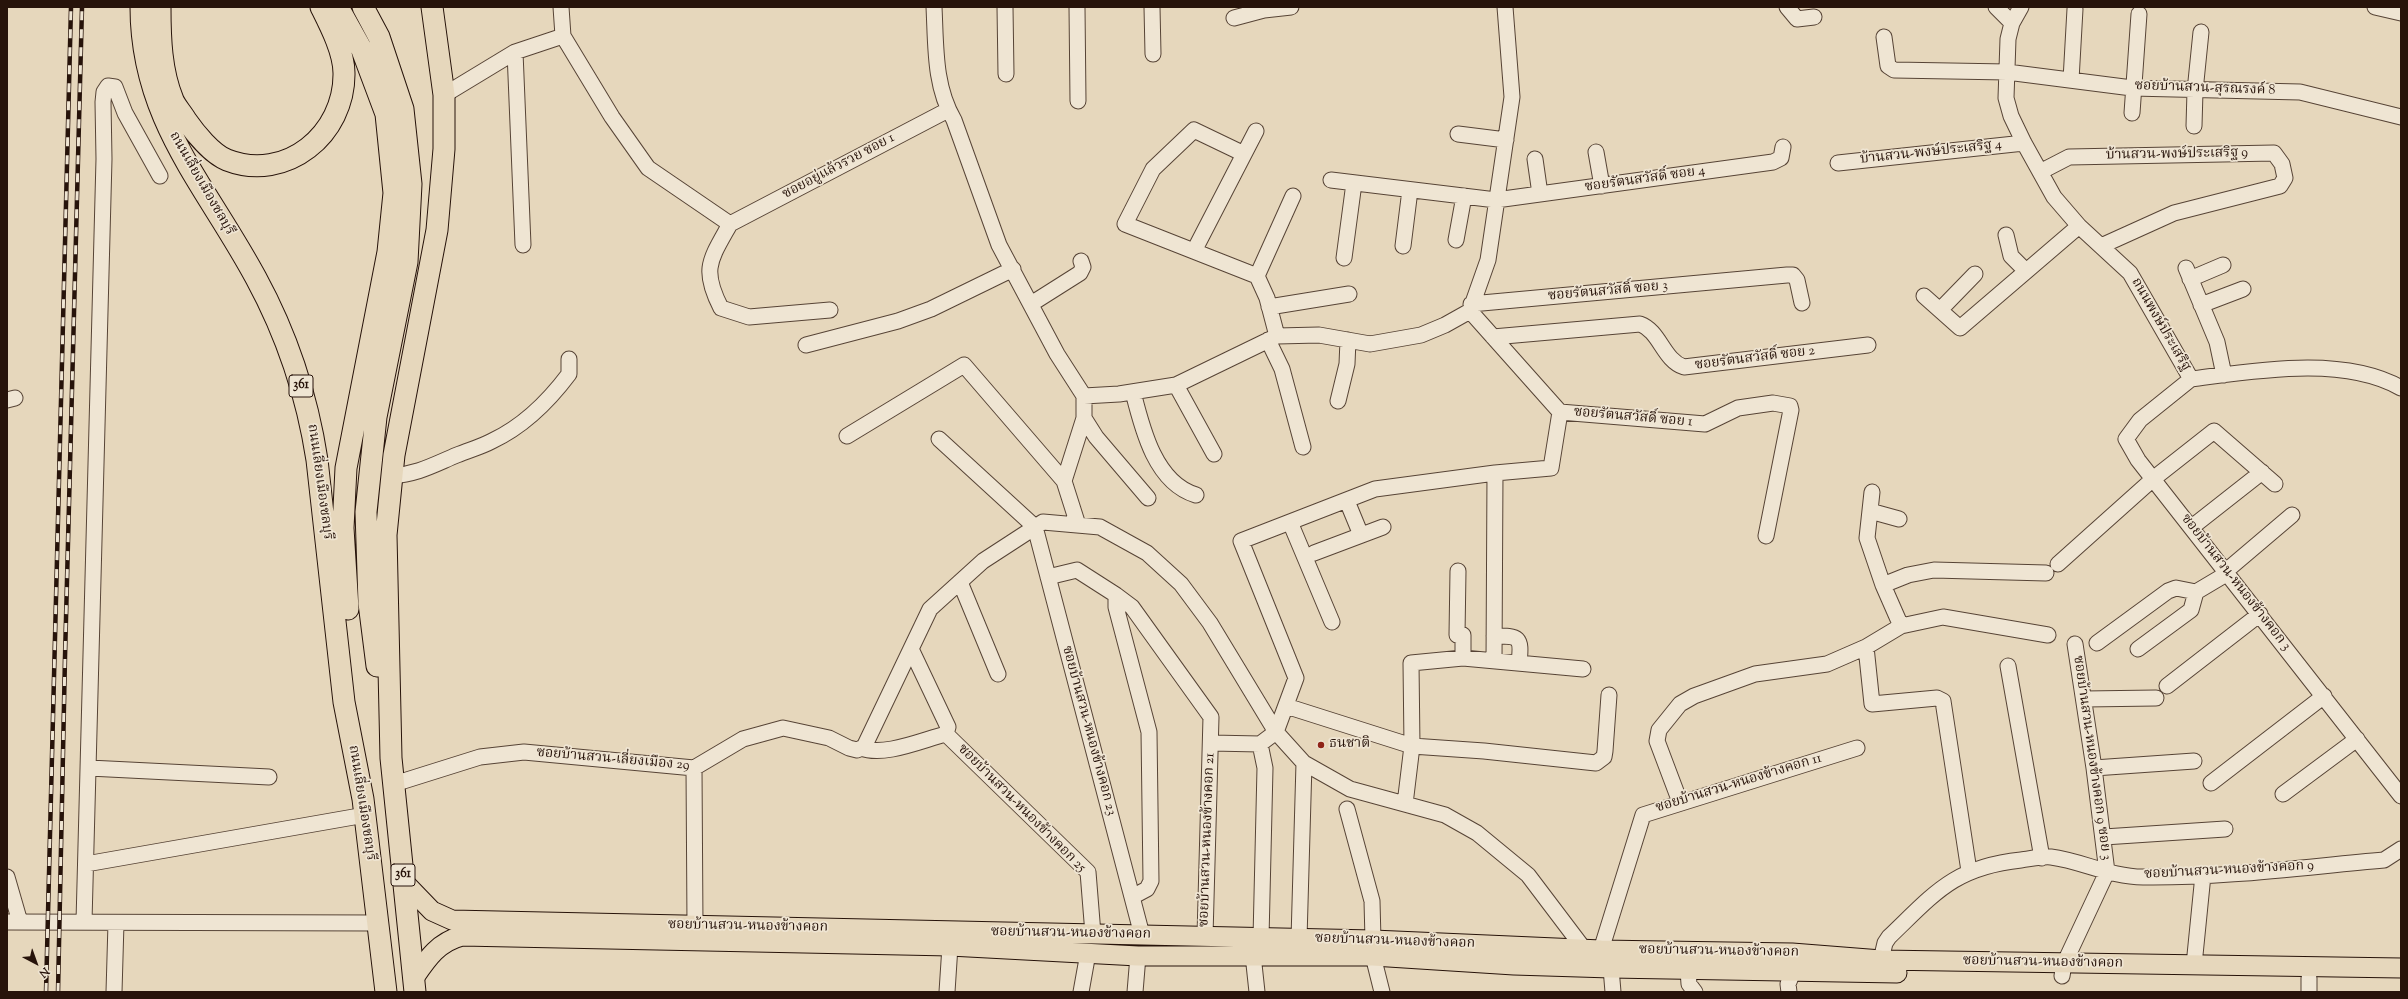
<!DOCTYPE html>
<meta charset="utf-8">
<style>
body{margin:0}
#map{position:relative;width:2408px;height:999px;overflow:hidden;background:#e6d7bc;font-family:"Sorts Mill Goudy",serif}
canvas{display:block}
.frame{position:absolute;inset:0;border:8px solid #27130a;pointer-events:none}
.north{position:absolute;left:16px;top:943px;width:40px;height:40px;-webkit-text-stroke:3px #efe5d3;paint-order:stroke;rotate:139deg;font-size:11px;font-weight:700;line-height:16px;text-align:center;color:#27130a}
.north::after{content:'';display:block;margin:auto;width:14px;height:18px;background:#27130a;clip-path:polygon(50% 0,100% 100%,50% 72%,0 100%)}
</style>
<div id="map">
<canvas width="2408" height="999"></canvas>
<div class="frame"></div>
<div class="north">N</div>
</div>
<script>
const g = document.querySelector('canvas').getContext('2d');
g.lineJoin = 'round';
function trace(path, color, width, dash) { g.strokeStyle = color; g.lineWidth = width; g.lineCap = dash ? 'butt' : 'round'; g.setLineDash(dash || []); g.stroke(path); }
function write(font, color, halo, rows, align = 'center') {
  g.font = font + ' "Sorts Mill Goudy","Noto Serif Thai",serif'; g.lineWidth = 3.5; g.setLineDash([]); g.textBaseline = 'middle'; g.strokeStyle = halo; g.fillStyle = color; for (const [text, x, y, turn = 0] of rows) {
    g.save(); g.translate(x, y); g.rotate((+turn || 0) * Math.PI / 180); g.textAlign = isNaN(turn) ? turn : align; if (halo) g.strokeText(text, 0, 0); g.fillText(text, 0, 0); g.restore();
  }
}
const minor = new Path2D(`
 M561 7 563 36 612 117 648 168 730 224
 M934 7C936 46 934 86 954 120L999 245 1057 354 1084 396V418L1064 481 1078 525
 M1005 7 1006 74
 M1077 7 1078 101
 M1152 7 1153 54
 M1787 7 1797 19 1814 17
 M1996 7 2012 23
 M2021 7 2012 23 2008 39 2006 98 2011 116 2024 143 2054 197 2079 226 2130 273 2191 379
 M2375 7 2401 13
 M1234 18 1264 10 1291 7
 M1884 37 1888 66 1894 70 2007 72 2132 88 2300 92 2401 117
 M515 52 523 245
 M2071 80 2075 9
 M444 95 515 52 563 36
 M2132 113 2139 14
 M2194 126 2195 91 2201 32
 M1458 134 1506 140
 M1596 152 1602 186
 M1244 154 1194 130 1153 169 1125 224 1257 276 1267 298 1277 336
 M1535 159 1540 194
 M1838 163 2024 143
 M2040 172 2069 157 2274 153 2282 164 2285 178 2280 186 2174 213 2101 246
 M1331 180 1496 200 1773 162 1781 158 1783 147
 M730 224 948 110
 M730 224C710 260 701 269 721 308L749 317 830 310
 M2006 235 2011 256 2026 271
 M1456 240 1464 196
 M1403 246 1410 190
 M1194 251 1256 131
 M1344 258 1354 183
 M2186 268 2217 342 2224 375
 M1257 276 1293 196
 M2190 279 2223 265
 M1924 296 1960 328 2079 226
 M1031 304 1080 273 1083 267 1081 261
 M1471 304 1787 275H1793L1797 280 1802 303
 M2201 305 2243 289
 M1269 307 1349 294
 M1940 310 1975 274
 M1470 311 1488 260 1512 97 1505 7
 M1493 337 1640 324C1660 331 1663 360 1684 367L1868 345
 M1268 340 1282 369 1303 447
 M806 345 898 321 931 309 1013 269
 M2191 379 2140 420 2126 439 2138 460 2401 796
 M2191 379C2254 371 2343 355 2401 388
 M1176 385 1214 454
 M1133 392C1142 428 1155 483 1196 495
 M1084 396 1119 394 1176 385 1277 336 1319 335 1370 344 1421 335 1445 325 1470 311
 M7 400 15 398
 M1338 401 1347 364 1348 340
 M1560 412 1705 424 1738 408 1773 403 1790 406 1791 410 1766 536
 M1084 418 1096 437 1148 498
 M847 436 964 365 1064 481
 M939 439 1035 527
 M391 476C418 474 433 465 457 455 469 450 481 447 492 441 524 426 548 402 569 374V359
 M1872 492 1867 538 1883 585 1901 626
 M1347 501 1361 535
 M1870 511 1899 519
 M1290 522 1332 622
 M1035 527 1142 935
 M2192 527 2262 472
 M1314 553 1383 527
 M2058 564 2153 479 2214 431 2275 484
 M1458 571 1457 635H1463V658
 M2226 571 2292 515
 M1048 577 1077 570 1116 595V607L1149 732 1151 881 1147 889 1132 897
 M960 582 998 674
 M1883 585 1908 575 1934 570 2046 573
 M1116 595 1132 607 1211 717 1205 936
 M1494 636C1519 636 1522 636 1519 663
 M2097 643 2168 591 2176 588 2196 592 2228 573
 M911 649 948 727 946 734
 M2138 649 2191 610 2196 592
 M1494 661 1495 473
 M2008 666 2042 858
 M2167 686 2260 614
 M2085 699 2156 698
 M1286 706 1412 746 1484 751 1596 763 1604 757 1605 751 1609 695
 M946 734 1088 872 1093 934
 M1211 743 1260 744
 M861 748C884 757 922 740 946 734
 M89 768 269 777
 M694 768 695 926
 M2094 768 2194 761
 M2211 783 2324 696
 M394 784 480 757 524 752 694 768 743 739 783 728 829 738 849 748 857 750 864 747 930 609 983 561 1043 522 1100 527 1147 553 1181 584 1210 623 1276 732 1304 763 1350 789 1445 815 1477 833 1528 875 1584 949
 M2283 794 2357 739
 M1680 802 1657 741 1659 730 1680 704 1694 696 1755 674 1827 664 1866 647
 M1405 804 1412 746 1411 663 1463 658 1583 669
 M1347 809 1372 901 1373 940
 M2104 837 2225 829
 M86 864 365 815
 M1969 871 1943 701 1937 698 1872 704 1866 647 1901 626 1943 617 2048 635
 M7 877 20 922
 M7 922 378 923
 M84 922 104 159 103 102 104 92 108 86 115 87 125 113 160 176
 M1261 938 1265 768 1260 744 1276 732 1296 678 1241 541 1375 489 1495 473 1551 468 1560 412 1470 311
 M1299 939 1304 763
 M1601 950 1643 815 1857 748
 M1253 955 1257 992
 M1373 956 1382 992
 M1881 960 1885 943 1889 937C1935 893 1954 867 2021 860 2030 859 2042 856 2051 857 2082 861 2111 877 2143 877 2223 878 2304 867 2384 860L2401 849
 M2194 965 2203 875
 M1611 968 1613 992
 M1688 970 1689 984 1695 992
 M2062 976 2064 964 2107 872 2094 768 2075 644
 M2309 978V992
 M114 992 116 923
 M947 992 950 946
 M1081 992 1088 953
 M1135 992 1138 956
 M1789 992 1788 984 1793 972`);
const major = new Path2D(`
 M404 882 432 911 452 920 1373 940 1601 950 1792 953 1881 960 2401 968
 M414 978C427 959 438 942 462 936L950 946 1138 956H1373L1514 965 1611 968 1897 973`);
const highway = new Path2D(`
 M141 7C141 120 206 185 256 278 287 335 307 395 317 460L344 702 363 799 386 992
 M160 7C160 38 161 71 173 100 176 107 182 113 186 120 195 133 212 154 227 160 286 183 345 134 344 73 344 52 330 25 321 7
 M338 7 362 50 386 114 394 193 388 252 346 468 343 528 348 609
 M363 7 379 37 403 109 411 184 407 262 376 417 366 512 369 603 377 666
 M415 992 391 758 386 535 394 455 437 230 444 149V95L432 7`);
trace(minor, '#574436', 17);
trace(major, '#27130a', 21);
trace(highway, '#27130a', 23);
trace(minor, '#efe5d3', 15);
trace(major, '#e6d7bc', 19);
trace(highway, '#e6d7bc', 21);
const rail = new Path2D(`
 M46 992 71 7
 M58 992 65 657 82 7`);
trace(rail, '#27130a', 4.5);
trace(rail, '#efe5d3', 3, [9]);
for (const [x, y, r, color] of [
 [1321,745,4,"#8f2418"]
]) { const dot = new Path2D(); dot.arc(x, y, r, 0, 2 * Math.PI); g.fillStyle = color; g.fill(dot); trace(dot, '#efe5d3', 1.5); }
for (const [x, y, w] of [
 [301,386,24],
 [403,875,24]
]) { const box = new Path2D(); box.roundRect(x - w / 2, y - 11, w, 22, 3); g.fillStyle = '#efe5d3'; g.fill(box); trace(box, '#27130a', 1); }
write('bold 13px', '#27130a', null, [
 ["361",301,386],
 ["361",403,875]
]);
write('14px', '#27130a', '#efe5d3', [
 ["ซอยบ้านสวน-สุรณรงค์ 8",2205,89,2],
 ["บ้านสวน-พงษ์ประเสริฐ 4",1931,153,-6],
 ["บ้านสวน-พงษ์ประเสริฐ 9",2177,155,-1],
 ["ซอยอยู่แล้วรวย ซอย 1",839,167,-28],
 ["ซอยรัตนสวัสดิ์ ซอย 4",1645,180,-8],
 ["ถนนเลี่ยงเมืองชลบุรี",201,184,60],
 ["ซอยรัตนสวัสดิ์ ซอย 3",1608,292,-5],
 ["ถนนพงษ์ประเสริฐ",2160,325,60],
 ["ซอยรัตนสวัสดิ์ ซอย 2",1755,359,-7],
 ["ซอยรัตนสวัสดิ์ ซอย 1",1633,418,5],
 ["ถนนเลี่ยงเมืองชลบุรี",319,482,82],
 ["ซอยบ้านสวน-หนองข้างคอก 3",2235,583,52],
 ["ซอยบ้านสวน-หนองข้างคอก 23",1088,731,75],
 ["ซอยบ้านสวน-หนองข้างคอก 9 ซอย 3",2091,758,82],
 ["ซอยบ้านสวน-เลี่ยงเมือง 29",613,760,5],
 ["ซอยบ้านสวน-หนองข้างคอก 11",1739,784,-17],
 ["ถนนเลี่ยงเมืองชลบุรี",361,803,81],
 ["ซอยบ้านสวน-หนองข้างคอก 25",1021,809,45],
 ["ซอยบ้านสวน-หนองข้างคอก 21",1208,840,-88],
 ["ซอยบ้านสวน-หนองข้างคอก 9",2229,871,-3],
 ["ซอยบ้านสวน-หนองข้างคอก",748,927,1],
 ["ซอยบ้านสวน-หนองข้างคอก",1071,934,1],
 ["ซอยบ้านสวน-หนองข้างคอก",1395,942,2],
 ["ซอยบ้านสวน-หนองข้างคอก",1719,952,1],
 ["ซอยบ้านสวน-หนองข้างคอก",2043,963,1]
]);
write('14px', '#27130a', '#efe5d3', [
 ["ธนชาติ",1329,745]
], 'left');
</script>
